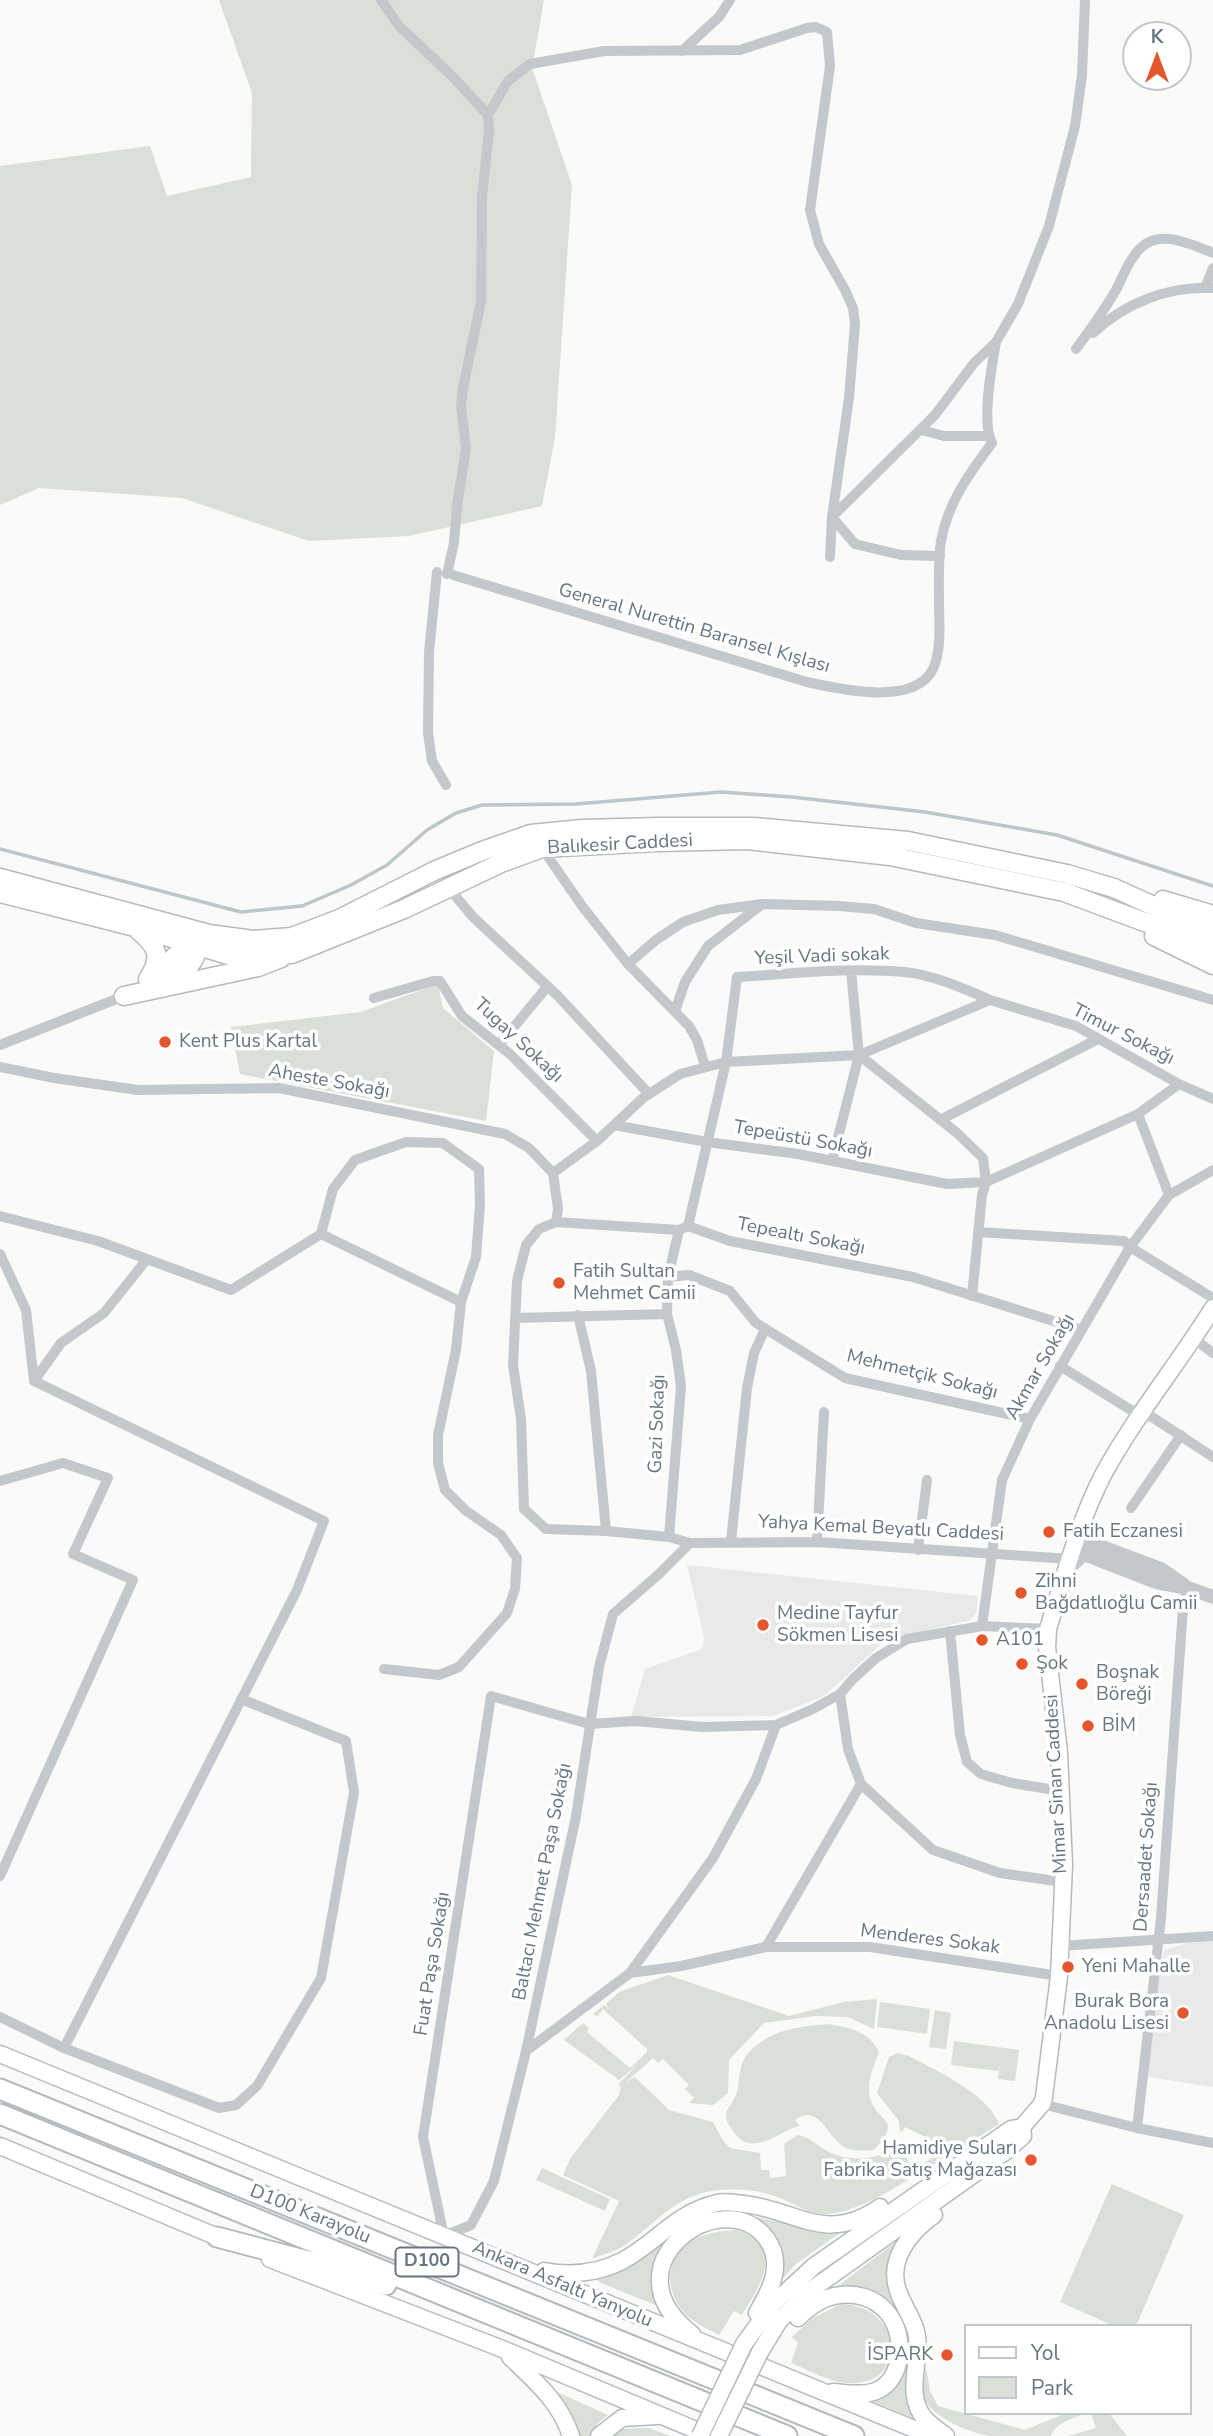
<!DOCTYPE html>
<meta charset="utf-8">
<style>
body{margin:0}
#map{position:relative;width:1213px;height:2436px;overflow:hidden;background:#fafaf8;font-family:"Nunito Sans",sans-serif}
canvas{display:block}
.legend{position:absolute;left:964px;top:2324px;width:228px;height:91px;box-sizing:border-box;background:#fff;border:2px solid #c1c8cd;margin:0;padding:9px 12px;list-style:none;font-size:21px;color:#657683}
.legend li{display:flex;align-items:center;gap:14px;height:35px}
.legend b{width:35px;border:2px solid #c1c8cd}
.north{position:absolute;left:1122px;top:21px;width:70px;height:70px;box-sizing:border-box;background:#fff;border:2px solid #c1c8cd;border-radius:50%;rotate:0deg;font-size:19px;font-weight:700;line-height:28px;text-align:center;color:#657683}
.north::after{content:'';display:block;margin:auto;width:24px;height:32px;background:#e4572e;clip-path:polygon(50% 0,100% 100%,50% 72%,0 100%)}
</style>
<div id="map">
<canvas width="1213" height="2436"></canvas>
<ul class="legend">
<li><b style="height:9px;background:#fff"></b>Yol</li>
<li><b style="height:19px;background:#dadfd7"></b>Park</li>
</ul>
<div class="north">K</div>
</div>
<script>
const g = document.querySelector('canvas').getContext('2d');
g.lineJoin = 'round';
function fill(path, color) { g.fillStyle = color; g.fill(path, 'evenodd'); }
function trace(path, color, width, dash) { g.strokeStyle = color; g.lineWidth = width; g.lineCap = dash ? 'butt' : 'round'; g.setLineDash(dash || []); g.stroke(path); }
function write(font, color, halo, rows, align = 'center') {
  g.font = font + ' "Nunito Sans",sans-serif'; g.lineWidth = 7; g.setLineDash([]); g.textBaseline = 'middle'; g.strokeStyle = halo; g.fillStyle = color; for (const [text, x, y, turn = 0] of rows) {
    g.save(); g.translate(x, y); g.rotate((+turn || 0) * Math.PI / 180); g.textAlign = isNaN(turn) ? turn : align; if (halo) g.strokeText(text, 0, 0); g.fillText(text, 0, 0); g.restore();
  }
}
fill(new Path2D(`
 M687 1565 978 1596 976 1613 971 1620 886 1640 824 1696 773 1716 631 1717 645 1669 702 1649 704 1638Z
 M1213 1941V2087L1143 2076 1164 1950 1188 1943Z`), '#e8e9e9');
fill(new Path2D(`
 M219 0H544L532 68 572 185 555 437 542 506 409 536 309 541 182 498 39 488 0 505V166L150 146 167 196 251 177 252 93Z
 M438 984 443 1008 494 1051 486 1121 240 1074 231 1027 361 1012Z
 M668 1975 789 2016 844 2002 877 1999 874 2029 848 2017 815 2016 764 2023 729 2060 728 2093 713 2105 689 2103 694 2098 685 2089 689 2085 663 2059 658 2063 653 2058 626 2082 635 2077 669 2110 713 2122 722 2139 730 2148 760 2153 761 2170H769L770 2178 786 2176 784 2144 798 2135C810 2137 816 2145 827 2151 856 2165 873 2156 903 2150L912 2169 939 2155 935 2147 937 2143 905 2127 902 2132 900 2131 899 2121 877 2093 889 2057 898 2053 909 2056C938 2072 987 2093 999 2124L943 2160 941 2158 942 2161 937 2163C906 2180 861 2213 825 2214 809 2215 795 2204 780 2198 758 2189 731 2187 707 2192 673 2199 653 2225 627 2244 617 2251 603 2254 592 2259L619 2201 563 2175 570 2159 619 2095 621 2087 618 2085 637 2065 619 2080 564 2040 583 2023 589 2028 587 2032 630 2068 647 2052V2049L603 2009 597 2017 593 2014 604 2005 609 2009 606 2004 619 1992Z
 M880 2002 930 2009 927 2034 877 2027Z
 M935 2010 951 2013 946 2049 929 2047Z
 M828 2024C850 2028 869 2031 879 2052 875 2064 868 2078 869 2090 870 2124 908 2115 874 2150 863 2151 848 2152 840 2144 827 2133 816 2103 795 2120L800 2126C782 2129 765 2149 745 2142 740 2140 736 2135 733 2131 716 2109 735 2108 738 2088 741 2065 740 2057 761 2042 781 2028 804 2026 828 2024Z
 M954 2041 1019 2050 1015 2081 998 2079 1000 2063 998 2071 951 2065Z
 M542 2168 610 2199 605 2211 536 2180Z
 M1112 2184 1184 2215 1136 2326H1114L1060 2302Z
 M751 2216 774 2221 776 2217 816 2232 844 2230 796 2264 782 2279C783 2247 781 2231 751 2216Z
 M737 2230C787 2247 760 2286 742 2315L734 2311 719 2335C708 2329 696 2324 686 2315 666 2294 663 2261 689 2242 703 2233 721 2231 737 2230Z
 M657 2240 662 2245C650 2267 650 2283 658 2306L601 2283 595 2278Z
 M897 2241C885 2275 883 2279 901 2310L898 2313C879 2289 863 2287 834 2289Z
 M841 2304C904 2305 910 2388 847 2383 828 2382 809 2370 791 2363L798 2343 792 2337 813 2318Z
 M911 2349 906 2384 913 2418 874 2402 903 2371Z
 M926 2367 930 2391 938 2406 1025 2430 1066 2413H1087C1074 2418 1056 2422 1051 2436 1031 2436 1010 2436 991 2436 971 2434 928 2416 923 2395 921 2386 924 2376 926 2367Z
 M557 2392 608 2415 598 2423 590 2436H579L568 2409Z
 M1091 2413H1109L1127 2436H1068L1096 2428Z
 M636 2428H648L671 2436H612L623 2429Z`), '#dadfd7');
trace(new Path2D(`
 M0 849 241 912 302 906 351 885 387 865 427 830 456 813 482 805 576 804 721 792 792 797 925 812 1057 835 1213 886`), '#bbc7cb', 3.5);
const secondary = new Path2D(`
 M0 2054 931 2436
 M0 2146 227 2241
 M934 2215C910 2232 887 2260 898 2291 903 2305 912 2317 916 2331 923 2360 903 2393 925 2419 931 2425 939 2431 946 2436
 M270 2259 500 2348 710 2436
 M544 2271C570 2276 598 2273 622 2261 658 2242 673 2214 717 2203 725 2201 735 2203 744 2204 798 2210 825 2245 880 2207
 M798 2318C808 2308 820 2299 834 2296 877 2287 907 2321 898 2363 895 2375 888 2386 876 2391 864 2396 847 2393 833 2392
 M692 2334C603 2266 722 2181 766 2238 772 2246 775 2253 775 2263 776 2281 765 2298 757 2313
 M744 2344 773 2304 814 2266 1011 2129 1022 2127 1042 2104 1044 2097 1059 1976 1064 1865 1059 1753 1047 1647 1048 1629C1064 1577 1079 1521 1104 1473 1136 1415 1178 1364 1213 1308
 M760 2352 779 2321 811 2290 1005 2152 1023 2136 1022 2127
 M510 2357C535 2381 560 2402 571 2436
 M599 2436 622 2418 657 2416`);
const primary = new Path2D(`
 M0 878 209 934 253 940 292 937 339 919 434 871 482 851 531 834 582 829 658 827H754L908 841 1067 874 1114 888 1213 933
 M0 893 135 927 228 955 292 954 404 909 501 863 542 848 656 842 747 840 890 856 1064 892 1182 936 1213 950
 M1163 900 1213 915
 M138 930C157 946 163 956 148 979
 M1154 936 1213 965
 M149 979 196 938
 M168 983C185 972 202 959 196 937
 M124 996 258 967 281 958`);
const trunk = new Path2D(`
 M0 2089 854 2436
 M0 2114 787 2436
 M217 2237 319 2264 386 2285`);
trace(secondary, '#b3babf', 19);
trace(primary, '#b5babe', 21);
trace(trunk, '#b4b9bd', 23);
trace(new Path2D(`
 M381 0 399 26 452 76 488 115 489 132 482 196 481 301 463 388 461 407 466 448 457 506 454 543 447 574
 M682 51 719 17 730 0
 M488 115 508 81 530 64 604 51 740 50 807 28 816 27 827 32 830 66 810 210 819 244 845 290 853 308 855 324 849 398 832 517 830 557
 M1205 288 1213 268
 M1093 333C1125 303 1168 286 1213 288
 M1076 349C1090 330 1104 311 1116 290 1122 279 1126 266 1134 256 1153 226 1187 242 1213 253
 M921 430 944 436H989
 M940 556 901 555 855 544 832 517 935 415 974 363 996 342 1018 304 1049 226 1075 126 1082 75 1085 0
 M437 572 429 652 428 733 432 761 446 785
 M453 575 807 682C839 689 914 707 933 669 942 649 939 622 939 600 939 581 938 560 941 541 948 502 969 474 992 443 981 423 992 364 996 342
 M542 848 582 906 628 964 689 1026 697 1040 705 1066
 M447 886 473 917 557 995 649 1094
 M628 964 656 940 683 922 718 910 762 904 839 906 874 909 916 923 995 935 1213 1000
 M374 998 433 981H440L462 1016 510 1054 597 1141
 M675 1011 685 982 708 946 761 905
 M0 1045 124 996
 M499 1045 547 987
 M859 1055 990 1000 1076 1026 1179 1084 1213 1099
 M0 1067 54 1078 138 1090 279 1088 505 1134 529 1148 553 1173
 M1138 1114 1169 1195
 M940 1120 1098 1039
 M614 1125 707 1142 798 1154 947 1184 986 1182 1138 1114 1179 1084
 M832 1161 859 1055 851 971
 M553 1173 597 1141 643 1098 680 1074 726 1062 859 1055 957 1133 983 1158 986 1182 982 1195 972 1296
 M553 1173 558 1209 556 1222 679 1230 688 1226 730 1241 913 1277 1082 1330
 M0 1216 98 1241 231 1290 321 1234 333 1189 355 1160 406 1142 443 1143 479 1169 480 1205 476 1257 461 1302 456 1350 438 1435V1463L445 1490 465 1510 501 1535 517 1558 515 1589 507 1613 459 1667 439 1675 384 1669
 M556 1222 539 1229 526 1245 517 1281 513 1365 521 1419 524 1509 546 1529 606 1531 669 1537 690 1543 817 1542 1070 1559
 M688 1226 726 1062 737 977C792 974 849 967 904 972 931 974 965 989 990 1000
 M978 1232 1124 1241 1130 1247 1213 1298
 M321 1234 461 1302
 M0 1254 26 1310 34 1381 61 1343 104 1313 147 1259
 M668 1277 689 1275 730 1291 756 1323 845 1378 1030 1419
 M578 1315 591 1371 606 1531
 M515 1318 667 1314
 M1194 1339 1213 1353
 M1060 1366 1139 1415 1152 1417 1213 1457
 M0 1481 63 1463 108 1478 73 1554 133 1580 0 1876
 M1131 1508 1181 1435
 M669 1537 681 1386 676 1350 667 1314 668 1277 679 1230
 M731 1541 747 1388 754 1353 765 1329
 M817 1542 824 1412
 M690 1543 658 1575 613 1614 599 1667 576 1816 526 2051 494 2181 471 2225 444 2236 423 2137 491 1696 589 1724 635 1721 703 1727 776 1725 813 1709 840 1694 853 1679 876 1658 907 1639 982 1626 1048 1629
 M918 1550 927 1480
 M982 1626 1002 1480 1030 1419 1130 1247 1169 1195 1213 1170
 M950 1631 960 1735 967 1762 981 1774 1012 1783 1061 1791
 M840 1694 848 1749 861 1784 933 1850 1000 1873 1063 1882
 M1060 1946 1213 1936
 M766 1947 861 1784
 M630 1973 681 1966 766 1947H870L1059 1976
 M0 2017 64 2048 297 1590 324 1521 34 1381
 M64 2048 219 2108 236 2105 257 2086 321 1978 354 1792 346 1741 241 1699
 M526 2051 630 1973 713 1858 756 1779 776 1725
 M1042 2104 1137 2128 1213 2143
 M1137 2128 1161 1918 1183 1608 1188 1588`), '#c3c8cc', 10);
trace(new Path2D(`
 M1078 1538 1161 1569 1184 1585
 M1067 1570 1084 1554 1156 1582 1188 1588 1213 1597`), '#c3c8cc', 14);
trace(secondary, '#fff', 16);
trace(primary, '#fff', 18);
trace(trunk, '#fff', 19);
const secondaryBridge = new Path2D(`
 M700 2436 744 2344
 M719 2436 760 2352`);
trace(secondaryBridge, '#b3babf', 19, []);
trace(secondaryBridge, '#fff', 16);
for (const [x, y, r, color] of [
 [165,1042,7,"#e4572e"],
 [559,1283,7,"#e4572e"],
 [1049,1532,7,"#e4572e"],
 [1021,1593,7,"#e4572e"],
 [763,1625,7,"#e4572e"],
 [982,1640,7,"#e4572e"],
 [1022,1664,7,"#e4572e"],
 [1082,1684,7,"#e4572e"],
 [1088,1726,7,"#e4572e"],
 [1068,1967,7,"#e4572e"],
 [1183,2013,7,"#e4572e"],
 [1031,2160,7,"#e4572e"],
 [947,2355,7,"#e4572e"]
]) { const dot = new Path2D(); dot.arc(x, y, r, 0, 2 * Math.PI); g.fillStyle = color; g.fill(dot); trace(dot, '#fff', 2.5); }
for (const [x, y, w] of [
 [427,2262,63]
]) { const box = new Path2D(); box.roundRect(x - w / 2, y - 14.5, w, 29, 5); g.fillStyle = '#fff'; g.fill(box); trace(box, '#657683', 2); }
write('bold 18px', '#657683', null, [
 ["D100",427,2262]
]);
write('19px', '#657683', '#fff', [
 ["General Nurettin Baransel Kışlası",694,629,16],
 ["Balıkesir Caddesi",620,845,-3],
 ["Yeşil Vadi sokak",822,957,-2],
 ["Timur Sokağı",1123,1035,27],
 ["Tugay Sokağı",518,1041,43],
 ["Aheste Sokağı",329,1082,10],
 ["Tepeüstü Sokağı",803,1140,10],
 ["Tepealtı Sokağı",801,1237,11],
 ["Akmar Sokağı",1041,1367,-60],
 ["Mehmetçik Sokağı",922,1375,14],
 ["Gazi Sokağı",658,1424,-88],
 ["Yahya Kemal Beyatlı Caddesi",881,1529,3],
 ["Mimar Sinan Caddesi",1057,1784,-93],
 ["Dersaadet Sokağı",1147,1857,-86],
 ["Baltacı Mehmet Paşa Sokağı",543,1882,-79],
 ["Menderes Sokak",930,1940,7],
 ["Fuat Paşa Sokağı",433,1964,-81],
 ["D100 Karayolu",310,2215,22],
 ["Ankara Asfaltı Yanyolu",562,2285,23]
]);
write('19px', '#657683', '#fff', [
 ["Kent Plus Kartal",179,1042],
 ["Fatih Sultan",573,1272],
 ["Mehmet Camii",573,1294],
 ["Fatih Eczanesi",1063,1532],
 ["Zihni",1035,1582],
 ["Bağdatlıoğlu Camii",1035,1604],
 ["Medine Tayfur",777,1614],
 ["Sökmen Lisesi",777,1636],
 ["A101",996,1640],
 ["Şok",1036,1664],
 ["Boşnak",1096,1673],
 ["Böreği",1096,1695],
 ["BİM",1102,1726],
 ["Yeni Mahalle",1082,1967],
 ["Burak Bora",1169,2002,"right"],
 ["Anadolu Lisesi",1169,2024,"right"],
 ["Hamidiye Suları",1017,2149,"right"],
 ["Fabrika Satış Mağazası",1017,2171,"right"],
 ["İSPARK",933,2355,"right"]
], 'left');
</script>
